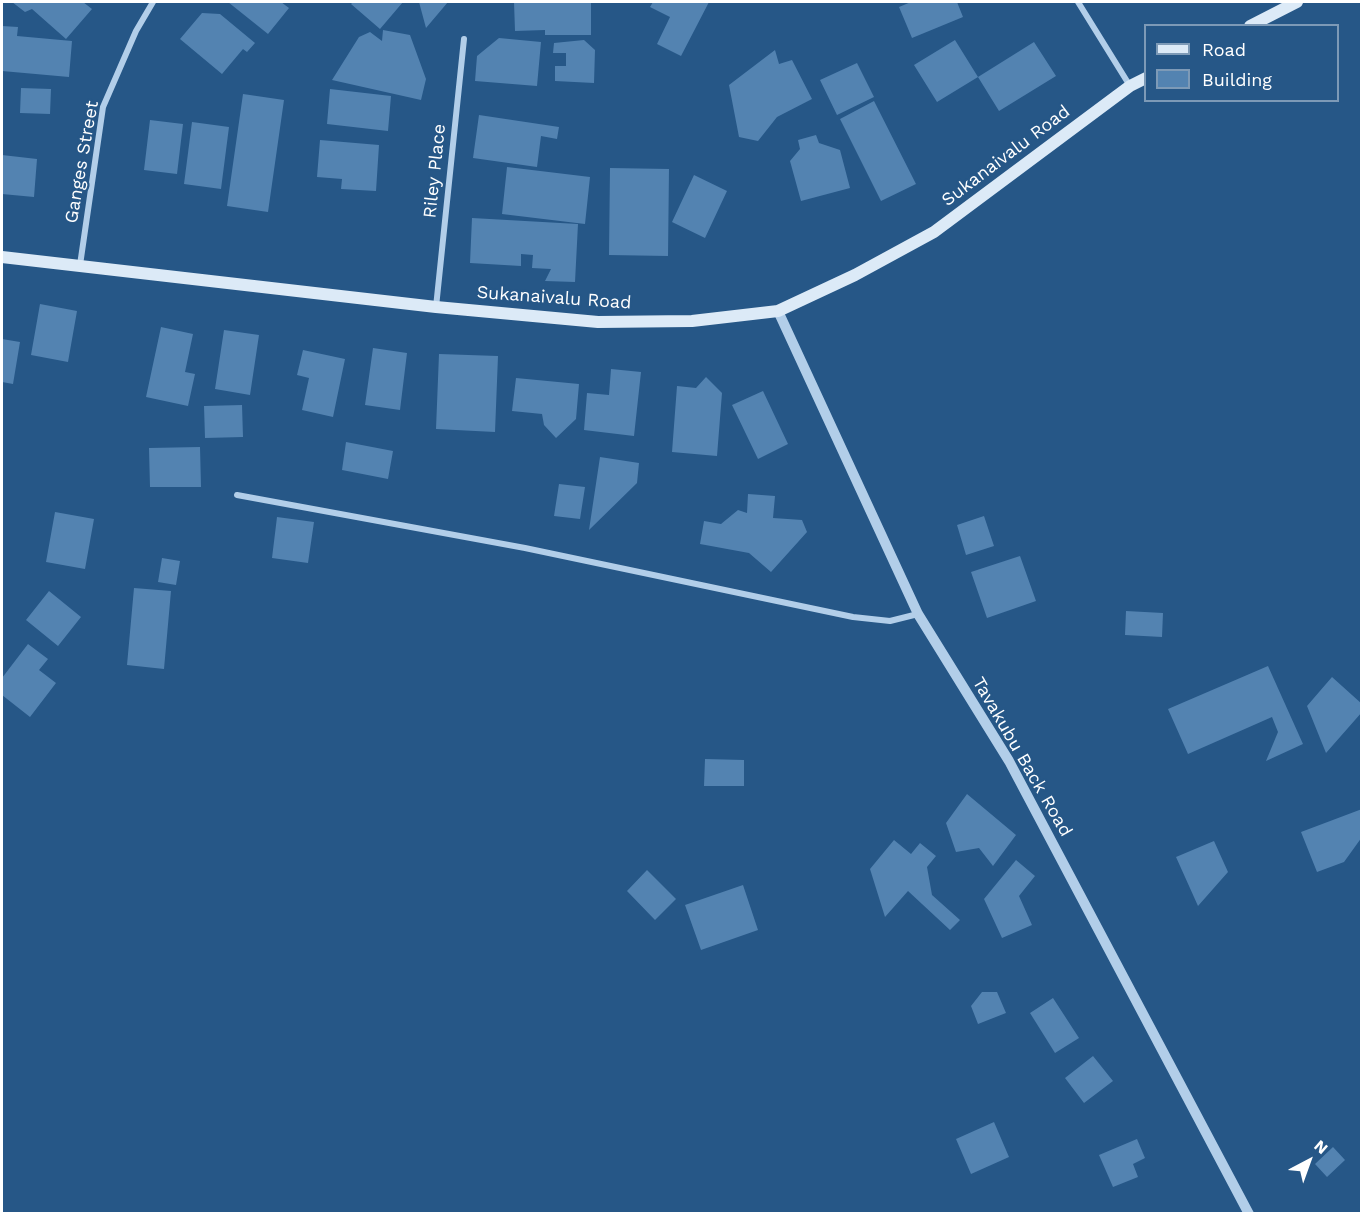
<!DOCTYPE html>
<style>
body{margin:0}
#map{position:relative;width:1363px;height:1215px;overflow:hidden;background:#265787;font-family:"Work Sans",sans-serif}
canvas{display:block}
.frame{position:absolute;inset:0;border:3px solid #fff;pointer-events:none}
.legend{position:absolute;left:1144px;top:24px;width:195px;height:78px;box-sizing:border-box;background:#265787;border:2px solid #7d9ab7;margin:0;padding:8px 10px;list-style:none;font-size:18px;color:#fff}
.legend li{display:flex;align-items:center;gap:12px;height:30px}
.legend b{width:30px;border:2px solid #7d9ab7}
.north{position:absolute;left:1279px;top:1131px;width:60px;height:60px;-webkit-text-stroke:4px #265787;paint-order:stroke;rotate:41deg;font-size:16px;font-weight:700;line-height:24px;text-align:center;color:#fff}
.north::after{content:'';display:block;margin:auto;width:21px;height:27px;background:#fff;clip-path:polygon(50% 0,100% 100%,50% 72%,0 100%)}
</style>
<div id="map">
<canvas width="1363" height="1215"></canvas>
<div class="frame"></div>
<ul class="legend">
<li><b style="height:8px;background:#dceaf7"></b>Road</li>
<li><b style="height:16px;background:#5383b1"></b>Building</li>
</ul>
<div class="north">N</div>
</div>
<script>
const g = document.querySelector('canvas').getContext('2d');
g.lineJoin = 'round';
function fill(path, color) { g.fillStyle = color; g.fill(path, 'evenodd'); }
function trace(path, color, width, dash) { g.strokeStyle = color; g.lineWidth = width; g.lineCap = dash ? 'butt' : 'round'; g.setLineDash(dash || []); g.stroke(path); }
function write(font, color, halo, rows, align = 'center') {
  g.font = font + ' "Work Sans",sans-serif'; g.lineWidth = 4.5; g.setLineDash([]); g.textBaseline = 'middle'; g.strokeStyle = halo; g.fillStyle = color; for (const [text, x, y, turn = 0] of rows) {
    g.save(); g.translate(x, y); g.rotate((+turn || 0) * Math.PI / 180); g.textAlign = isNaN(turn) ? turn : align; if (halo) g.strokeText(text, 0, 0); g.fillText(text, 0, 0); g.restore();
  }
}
fill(new Path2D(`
 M12 2H83L92 9 66 39 32 9 25 12Z
 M228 2H281L289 8 268 34Z
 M353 2H403L380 29 351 4Z
 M419 2H448L426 28Z
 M514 2H591V35H545V30L515 31Z
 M653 2H709L681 56 657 44 670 17 650 7Z
 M911 2H957L963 17 912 38 899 7Z
 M202 13 220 14 255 43 247 52 243 49 222 74 180 39Z
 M2 26 18 27 17 36 72 41 69 77 2 71Z
 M383 30 410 35 426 79 421 100 332 80 359 37 370 32 382 41Z
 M499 38 541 42 537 86 475 81 477 56Z
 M584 40 595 50 594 83 555 81V66H566V53H553L554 43Z
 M955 40 978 77 937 102 914 65Z
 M1034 42 1056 76 999 111 978 77Z
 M775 50 779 64 792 60 812 99 777 117 758 141 739 137 729 85Z
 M857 63 874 97 837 115 820 80Z
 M21 88 51 89 50 114 20 113Z
 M330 89 391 96 388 131 327 124Z
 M243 94 284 100 268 212 227 206Z
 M874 101 916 184 881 201 840 119Z
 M479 115 559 127 557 139 541 136 537 167 473 158Z
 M150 120 183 124 177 174 144 170Z
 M192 122 229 127 221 189 184 184Z
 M816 135 819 143 840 150 850 188 801 201 790 161 800 149 798 140Z
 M320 140 379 145 376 191 341 189 342 179 317 177Z
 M2 155 37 159 34 197 2 194Z
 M507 167 590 177 585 224 502 214Z
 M610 168 669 169 668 256 609 255Z
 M694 175 727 191 705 238 672 222Z
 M472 218 578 224 575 282 545 281 551 269 532 268 533 255 521 254V266L470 263Z
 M40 304 77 311 68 362 31 355Z
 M161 327 193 334 185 372 195 374 188 406 146 397Z
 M224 330 259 335 250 395 215 389Z
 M2 339 20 342 13 384 2 382Z
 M373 348 407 353 400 410 365 405Z
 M303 350 345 359 333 417 302 410 309 378 297 375Z
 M439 354 498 356 495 432 436 429Z
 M611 369 641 372 634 436 584 430 587 393 609 395Z
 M706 377 722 393 717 456 672 452 677 386 696 388Z
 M516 378 579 384 576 419 556 438 544 425 542 414 512 411Z
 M763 391 788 444 758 459 732 405Z
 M242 405 243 437 205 438 204 406Z
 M346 442 393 451 388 479 342 470Z
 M200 447 201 487H150L149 448Z
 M600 457 639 463 637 483 589 530Z
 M559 484 585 487 580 519 554 516Z
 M748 494 775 496 773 518 802 520 807 532 771 572 749 553 700 544 704 521 721 524 738 510 747 513Z
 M55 512 94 519 85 569 46 562Z
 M984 516 994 546 966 555 957 525Z
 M277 517 314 522 308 563 272 558Z
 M1020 556 1036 601 987 618 971 572Z
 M162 558 180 561 176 585 158 582Z
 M134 588 171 591 164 669 127 665Z
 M49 591 81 617 58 646 26 620Z
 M1126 611 1163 613 1162 637 1125 635Z
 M28 644 48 659 39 670 56 683 30 717 2 695V678Z
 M1268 666 1303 744 1266 761 1278 732 1272 717 1188 754 1168 709Z
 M1332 677 1362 704V712L1326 753 1307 706Z
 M705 759 744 760V786H704Z
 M967 794 1016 835 993 866 979 848 956 852 946 823Z
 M1362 809V837L1344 862 1317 872 1301 832Z
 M894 840 911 854 920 843 936 856 927 867 932 895 960 920 950 930 908 891 885 917 870 869Z
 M1214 841 1228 872 1198 906 1176 857Z
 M1016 860 1035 876 1019 896 1032 925 1002 938 984 899Z
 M647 870 676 899 655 920 627 891Z
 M743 885 758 930 701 950 685 905Z
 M982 992H997L1006 1013 978 1024 971 1006Z
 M1053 998 1079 1038 1055 1053 1030 1013Z
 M1093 1056 1113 1081 1084 1103 1065 1078Z
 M994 1122 1009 1157 971 1174 956 1139Z
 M1137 1139 1145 1158 1133 1164 1138 1177 1113 1187 1099 1155Z
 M1333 1147 1345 1160 1327 1177 1315 1164Z`), '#5383b1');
trace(new Path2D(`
 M1078 2 1130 86
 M80 265 103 107 136 31 153 2
 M436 307 464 39
 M237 495 525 548 853 617 890 621 918 614`), '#b2cee9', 6);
trace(new Path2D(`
 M778 311 918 614 1009 761 1249 1214`), '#b2cee9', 10);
trace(new Path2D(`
 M1250 26 1297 2
 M2 257 436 307 598 322 692 321 778 311 855 275 934 232 1130 86 1146 78`), '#dceaf7', 12);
write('18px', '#fff', '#265787', [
 ["Sukanaivalu Road",1006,156,-37],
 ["Ganges Street",82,162,-80],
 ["Riley Place",435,171,-84],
 ["Sukanaivalu Road",554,298,4],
 ["Tavakubu Back Road",1022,757,60]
]);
</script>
